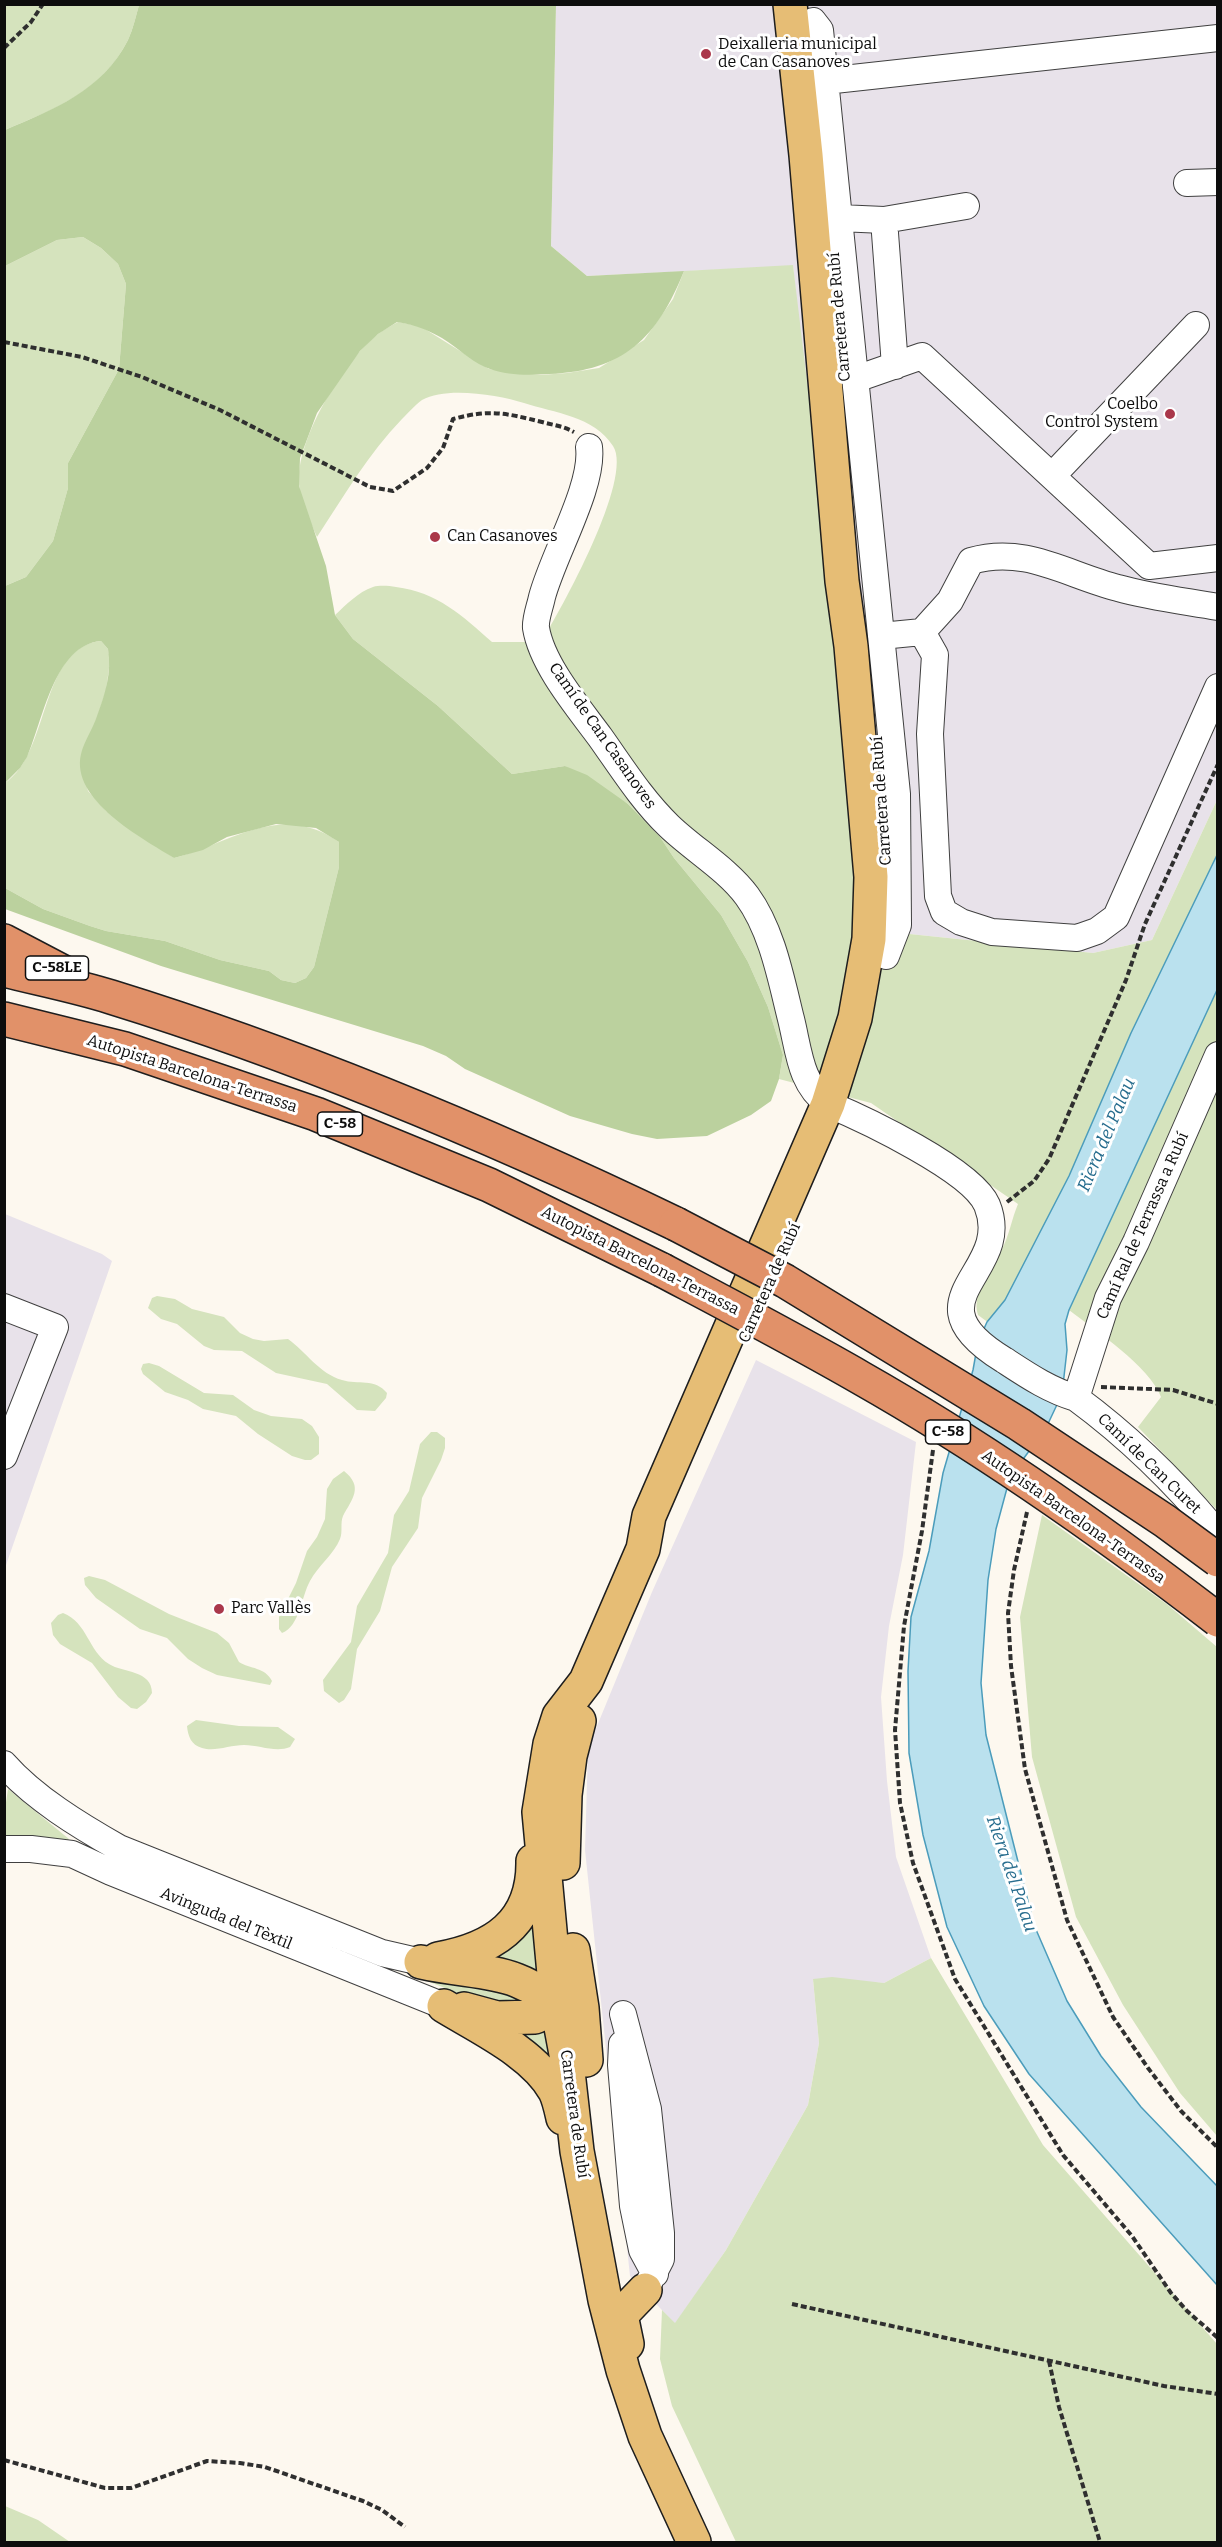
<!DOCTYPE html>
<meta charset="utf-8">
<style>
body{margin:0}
#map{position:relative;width:1222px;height:2547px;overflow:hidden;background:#fdf8ef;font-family:Bitter,serif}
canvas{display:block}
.frame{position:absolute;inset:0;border:6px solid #0d0d0d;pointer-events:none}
</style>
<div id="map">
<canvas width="1222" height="2547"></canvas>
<div class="frame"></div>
</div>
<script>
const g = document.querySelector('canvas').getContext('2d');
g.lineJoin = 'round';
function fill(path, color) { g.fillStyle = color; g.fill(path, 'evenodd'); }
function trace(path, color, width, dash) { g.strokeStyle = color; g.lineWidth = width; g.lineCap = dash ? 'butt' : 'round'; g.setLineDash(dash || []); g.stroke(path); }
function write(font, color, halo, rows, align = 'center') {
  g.font = font + ' Bitter,serif'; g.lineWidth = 6; g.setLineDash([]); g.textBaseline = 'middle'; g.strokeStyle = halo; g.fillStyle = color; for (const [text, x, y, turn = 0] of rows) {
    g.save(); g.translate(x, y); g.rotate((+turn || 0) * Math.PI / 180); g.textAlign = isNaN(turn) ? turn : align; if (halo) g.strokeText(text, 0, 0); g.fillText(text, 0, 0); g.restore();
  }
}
fill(new Path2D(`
 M556 5H1217V800L1152 940 1093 953 861 929 793 266 587 276 551 246Z
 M5 1214 102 1254 112 1261 5 1568Z
 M756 1360 916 1442 903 1555 889 1626 881 1697 887 1781 896 1857 931 1958 884 1983 813 1979 819 2043 808 2105 726 2250 675 2324 630 2276 585 1850 588 1748 652 1592Z`), '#e8e2ea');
fill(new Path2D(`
 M5 5H139C136 16 133 29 128 40 102 92 54 109 5 130Z
 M83 237 101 248 118 264 126 284 119 369 68 463V488L53 541 26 577 5 586V266L57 240Z
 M793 265 838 638 861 929 1093 953 1152 940 1217 800V855L1131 1033 1069 1176 993 1326 978 1315C971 1293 992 1268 1002 1249 1009 1236 1012 1218 1018 1204L871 1103 779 1079 783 1055 768 1007 748 962 721 915 674 858 660 837 628 804 565 766 512 774 438 706 353 639 335 615C346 605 358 592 373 587 380 585 389 586 396 587 437 592 463 616 492 642H541C561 610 634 478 613 446 594 416 554 413 524 403 499 395 446 386 422 400 415 405 408 413 402 419 368 454 344 496 317 537 310 521 301 503 299 485 295 441 344 360 378 334 384 329 391 326 398 322L420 326 489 369 540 375 567 373 599 368 644 340 673 299 684 271Z
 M101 641 108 649 110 660 106 691 93 730 81 755 88 791 106 811 174 858C232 843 280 801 339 842V867L314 967 306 978 295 983 281 980 269 971 220 960 165 941 106 931 90 926 43 909 5 888V783C51 752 39 647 101 641Z
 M1217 990V1510L1138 1427 1161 1397C1150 1367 1095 1330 1069 1310Z
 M157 1296 175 1299 192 1309 224 1317 240 1333 253 1339 264 1341 288 1339C306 1352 320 1374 342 1380 358 1385 375 1378 387 1393L386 1398 375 1411 357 1410 327 1384 276 1373 242 1351 214 1350 204 1346 177 1324 161 1319 148 1308 152 1298Z
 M149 1363 159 1366 204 1393 233 1395 254 1410 271 1416 302 1419 312 1426 319 1437V1454L311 1460H305L292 1456 258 1434 236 1416 203 1409 188 1400 165 1392 143 1374 141 1369 143 1364Z
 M431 1432H437L445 1438V1448L441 1460 422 1498 418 1528 392 1567 380 1611 357 1649 351 1689 344 1700 339 1703 324 1691 323 1680 351 1642 357 1606 388 1553 394 1515 409 1491 420 1444Z
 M344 1471C364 1487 352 1499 343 1516 340 1523 343 1532 340 1539 334 1554 318 1566 310 1581 301 1597 300 1626 282 1633L279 1629V1617L296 1583 307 1551 317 1537 325 1519 327 1489 333 1479Z
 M1042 1515 1168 1605 1217 1647V2136L1180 2093 1123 2005 1076 1917 1032 1757 1020 1617Z
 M89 1576 105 1580 169 1614 217 1633 229 1643 239 1662C250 1669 265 1667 272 1681L270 1685 217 1675 202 1668 188 1659 167 1638 140 1629 96 1598 85 1585 84 1578Z
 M63 1613C88 1623 88 1651 109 1664 123 1673 152 1670 152 1693L146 1702 137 1709 131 1708 118 1697 92 1663 60 1644 53 1635 51 1623 58 1615Z
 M196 1720 239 1726 278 1727 295 1739 290 1747C276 1753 259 1745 244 1745 230 1745 215 1752 202 1748 191 1745 188 1736 187 1726Z
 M8 1789 69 1839 67 1842 47 1837 5 1836V1809Z
 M538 1909 549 1977 506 1963 488 1954Z
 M931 1958 1043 2145 1217 2344V2542H736L672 2406 660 2359 662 2310 675 2323 726 2250 808 2105 819 2043 813 1979 832 1977 884 1983Z
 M428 1977 511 1986 526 2006 473 1999 427 1981Z
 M544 2027 560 2074 512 2030Z
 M5 2506 38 2520 70 2542H5Z`), '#d5e3bd');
fill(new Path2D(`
 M139 5H556L551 246 587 276 684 271C657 338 624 371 549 374 530 375 509 376 490 369 475 364 461 351 448 342 432 331 416 325 397 322L378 334 360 351 317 413 300 458 299 486 326 566 335 615 353 639 438 706 512 774 565 766 587 775 628 804 660 837 674 858 721 915 748 962 768 1007 783 1055 779 1079 771 1101 751 1115 707 1136 657 1139 632 1134 570 1116 465 1069 446 1056 423 1046 161 966 5 909V888L43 909 90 926 106 931 165 941 220 960 269 971 281 980 295 983 306 978 314 967 339 867V842L316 828 276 824 227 837 203 850 174 858C142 838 70 800 81 754 84 741 93 729 97 716 105 694 112 673 108 649L101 641C54 645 43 721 27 757L20 768 5 783V586L26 577 53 541 68 488V463L119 369 126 284 118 264 101 248 83 237 57 240 5 266V130C54 109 102 91 128 40 133 29 136 16 139 5Z`), '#bbd19e');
const water = new Path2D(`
 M1217 855V990L1069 1310 1065 1324 1067 1350 1062 1394 1046 1428 1010 1477 996 1529 988 1580 981 1683 986 1735 1034 1925 1067 2001 1101 2056 1141 2107 1217 2186V2285L1029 2074 984 2006 947 1927 923 1835 909 1753 908 1671 911 1617 929 1551 943 1473 973 1370 978 1342 987 1322 1005 1300 1069 1176 1131 1033Z`);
fill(water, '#bae1ee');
trace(water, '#4b9cbb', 1.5);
const minor = new Path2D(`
 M813 21 820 30 897 794 898 925 886 956
 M825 81 1218 38
 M1187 183 1218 182
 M839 218 884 220
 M895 366 884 220 966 206
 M856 379 922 356 1149 566 1218 558
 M589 447C594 486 553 555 542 597 540 607 535 619 536 628 542 665 578 707 600 737 622 768 642 800 669 826 694 850 727 869 747 896 772 930 781 979 791 1019 799 1051 800 1084 828 1104 864 1119 972 1170 987 1205 1015 1274 903 1298 1004 1360 1027 1375 1049 1390 1076 1398L1108 1298 1136 1242 1218 1055
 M1052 476 1196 325
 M922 632 935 655 930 734 938 896 944 912 961 922 992 932 1077 938 1097 931 1116 917 1218 687
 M881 636 922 632 950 601 971 561C1025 545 1067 575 1118 588 1150 597 1184 601 1218 607
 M4 1307 55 1327 4 1456
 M1076 1398C1129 1437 1176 1483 1218 1534
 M4 1764C34 1798 80 1826 119 1848L382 1953 421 1962
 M4 1849H31L72 1854 111 1872 444 2006
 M623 2014 648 2109 661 2233V2259L645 2290
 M622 2044 621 2065 633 2206 642 2250 655 2274`);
const major = new Path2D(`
 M563 1863 565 1795 570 1756 579 1721
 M573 1950 582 2008 586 2060
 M438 1959C494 1949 534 1923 533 1861
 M421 1962C483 1976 519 1965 566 2015
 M444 2006C480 2028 534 2053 555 2091 559 2099 561 2109 563 2118
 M464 2009 497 2018 535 2017 557 2006 565 1989
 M627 2344 621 2315 645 2290
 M694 2542 645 2436 623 2370 605 2300 577 2151 566 2054 557 2006 539 1812 550 1744 559 1716 586 1681 643 1549 649 1516 828 1104 855 1018 869 939 871 877 851 646 842 581 806 155 790 4`);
const highway = new Path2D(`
 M4 941 65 973
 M4 970C40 979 76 986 111 997 305 1057 493 1136 676 1224
 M4 1019 125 1049 316 1114 489 1185 662 1270`);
trace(minor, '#404040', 28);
trace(major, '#1e1e1e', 36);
trace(highway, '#1e1e1e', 36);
trace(new Path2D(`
 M4 48 31 22 43 4
 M4 342 82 357 142 377 220 410 370 487 393 491 427 468 443 448 453 419C490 409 505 413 542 422 553 425 563 426 574 432
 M1007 1202 1034 1181 1049 1159 1126 980 1145 924 1218 764
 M1101 1387 1173 1390 1218 1404
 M933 1450 922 1531 904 1626 895 1730 900 1803 913 1863 955 1979 1063 2155 1132 2236 1171 2293 1187 2311 1218 2338
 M1027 1512 1014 1570 1008 1613 1011 1666 1025 1769 1067 1920 1113 2017 1148 2068 1181 2111 1218 2148
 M792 2304 1164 2386 1218 2394
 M1049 2361 1059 2407 1100 2542
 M4 2460 105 2488H131L207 2461 240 2463 265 2467 363 2501 382 2510 405 2527`), '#2f2f2f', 4, [6, 3]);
trace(minor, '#fff', 26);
trace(major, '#e6bd75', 33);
trace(highway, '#e19169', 33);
const highwayBridge = new Path2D(`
 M676 1224 785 1281 1019 1424 1165 1521 1218 1560
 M662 1270C728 1305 795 1340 861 1378 986 1449 1104 1532 1218 1620`);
trace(highwayBridge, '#1e1e1e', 36, []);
trace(highwayBridge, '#e19169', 33);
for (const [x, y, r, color] of [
 [706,54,6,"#aa384b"],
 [1170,414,6,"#aa384b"],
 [435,537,6,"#aa384b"],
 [219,1609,6,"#aa384b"]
]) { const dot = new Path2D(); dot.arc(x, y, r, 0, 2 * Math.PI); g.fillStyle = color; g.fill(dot); trace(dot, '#fff', 2); }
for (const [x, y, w] of [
 [57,968,63],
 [340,1124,45],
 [948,1432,45]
]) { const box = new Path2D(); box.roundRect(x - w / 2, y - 12, w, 24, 4.5); g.fillStyle = '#fff'; g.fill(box); trace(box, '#0d0d0d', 1.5); }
write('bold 15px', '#0d0d0d', null, [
 ["C-58LE",57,968],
 ["C-58",340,1124],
 ["C-58",948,1432]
]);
write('16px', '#0d0d0d', '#fff', [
 ["Deixalleria municipal",718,45],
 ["de Can Casanoves",718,63],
 ["Coelbo",1158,405,"right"],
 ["Control System",1158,423,"right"],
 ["Can Casanoves",447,537],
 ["Parc Vallès",231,1609]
], 'left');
write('16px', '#0d0d0d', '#fff', [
 ["Carretera de Rubí",840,317,-95],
 ["Camí de Can Casanoves",602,736,55],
 ["Carretera de Rubí",882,801,-94],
 ["Autopista Barcelona-Terrassa",192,1074,18],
 ["Camí Ral de Terrassa a Rubí",1143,1226,-66],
 ["Autopista Barcelona-Terrassa",640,1261,27],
 ["Carretera de Rubí",770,1283,-66],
 ["Camí de Can Curet",1149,1464,44],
 ["Autopista Barcelona-Terrassa",1073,1517,35],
 ["Avinguda del Tèxtil",226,1919,22],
 ["Carretera de Rubí",574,2114,82]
]);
write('italic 18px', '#276d8e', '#fff', [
 ["Riera del Palau",1107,1135,-67],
 ["Riera del Palau",1011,1874,71]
]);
</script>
